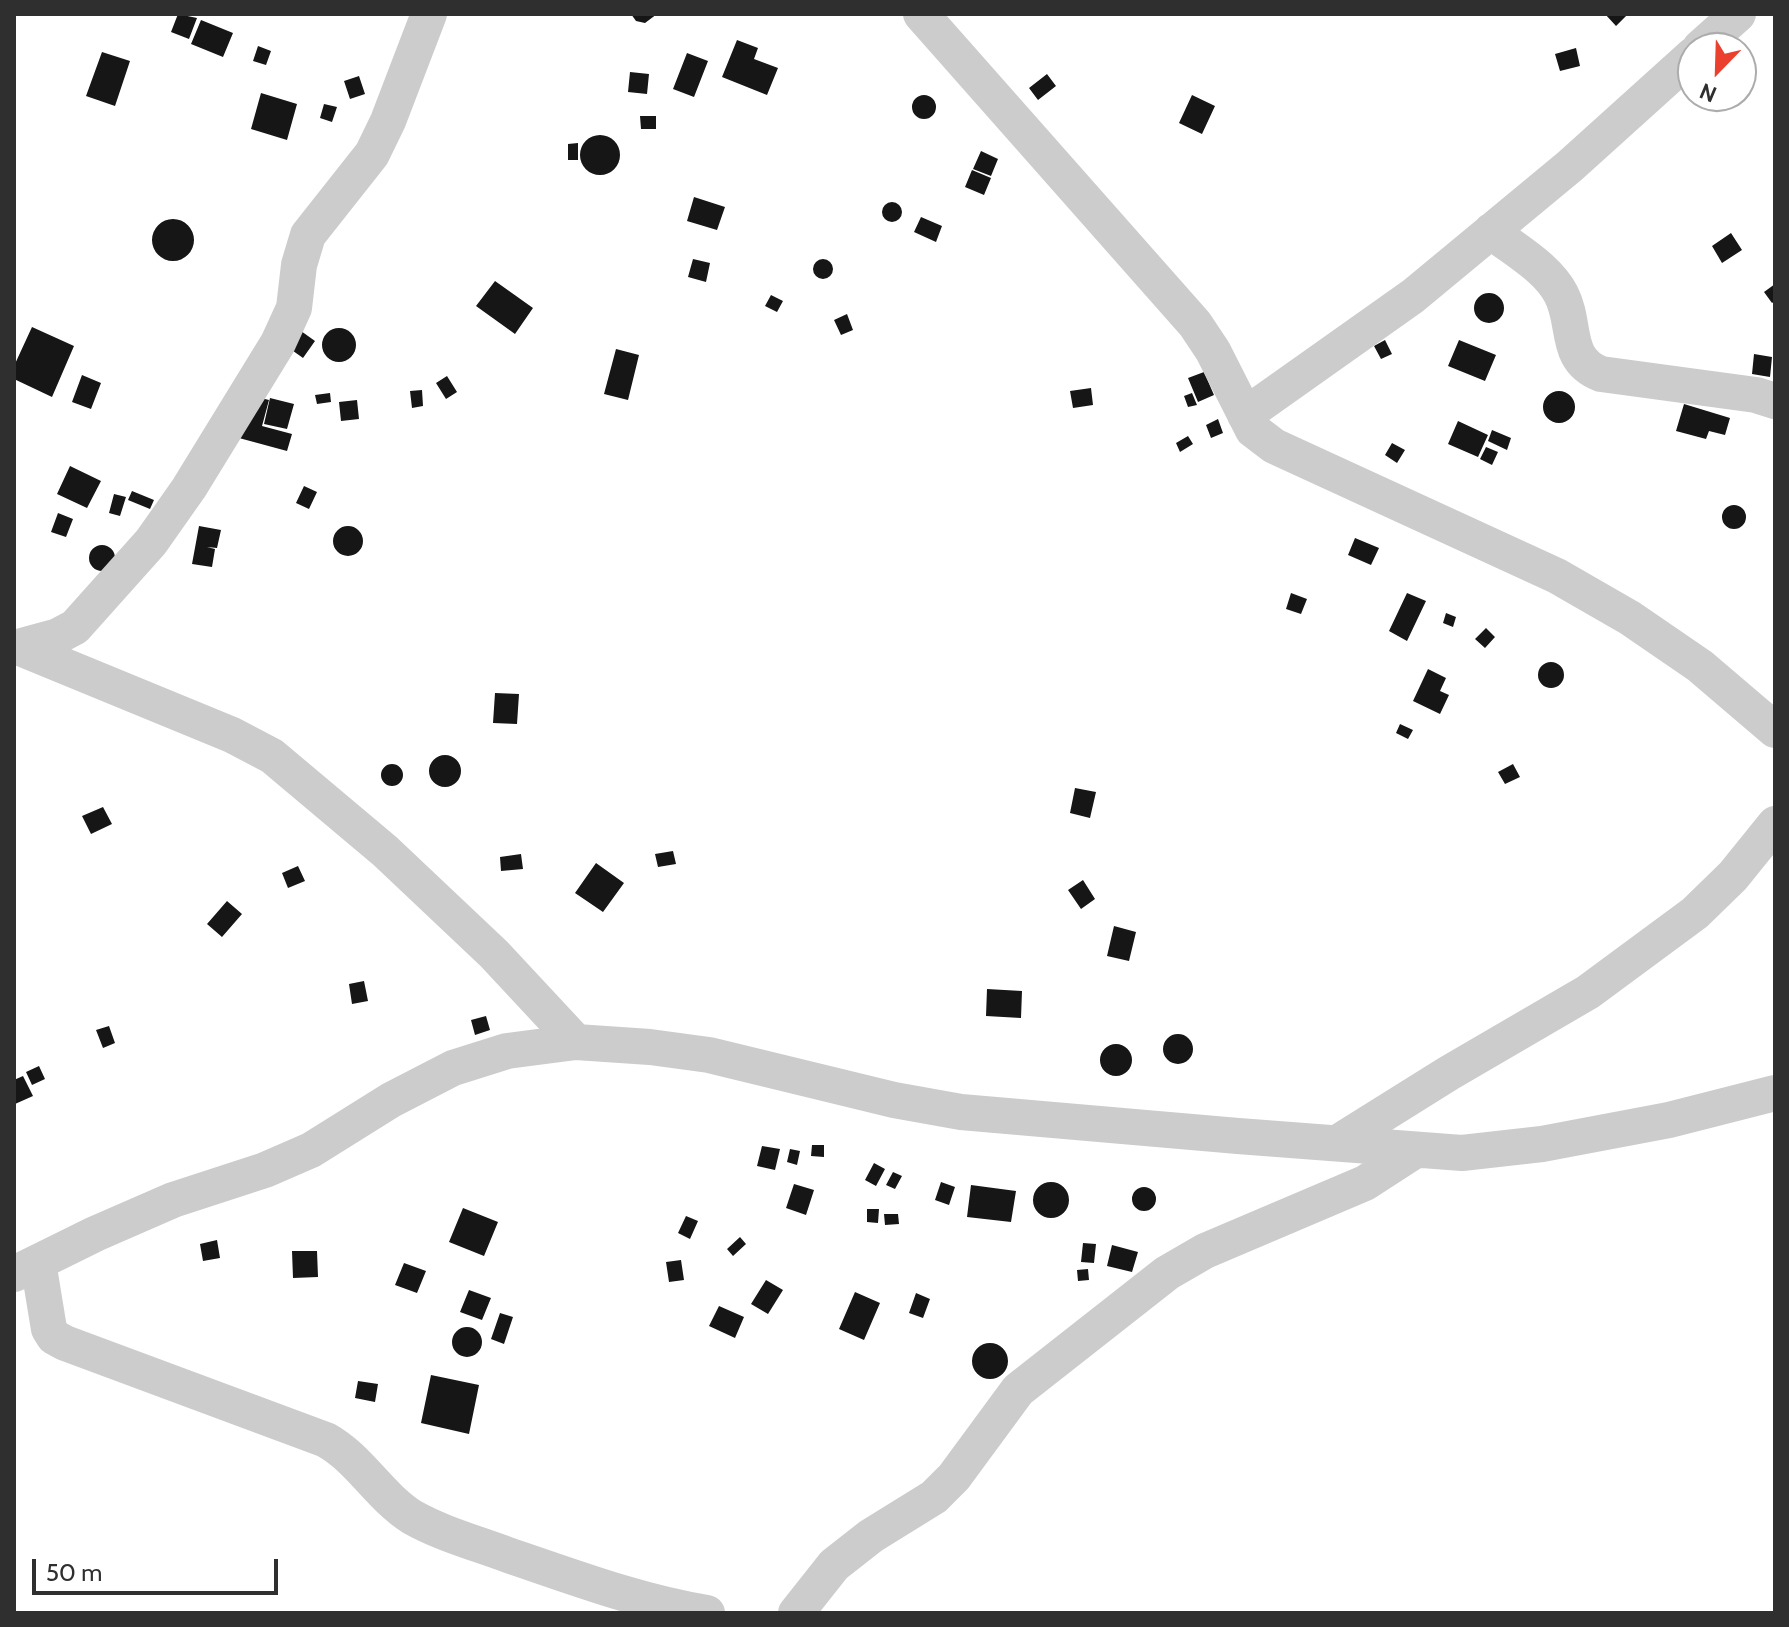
<!DOCTYPE html>
<style>
body{margin:0}
#map{position:relative;width:1789px;height:1627px;overflow:hidden;background:#fff;font-family:Cabin,sans-serif}
canvas{display:block}
.frame{position:absolute;inset:0;border:16px solid #2f2f2f;pointer-events:none}
.north{position:absolute;left:1677px;top:32px;width:80px;height:80px;box-sizing:border-box;background:#fff;border:2px solid #acacac;border-radius:50%;rotate:203deg;font-size:22px;font-weight:700;line-height:32px;text-align:center;color:#2f2f2f}
.north::after{content:'';display:block;margin:auto;width:28px;height:36px;background:#eb402d;clip-path:polygon(50% 0,100% 100%,50% 72%,0 100%)}
.scale{position:absolute;left:32px;top:1559px;width:246px;height:36px;box-sizing:border-box;border:4px solid #2f2f2f;border-top:0;padding-left:10px;font-size:24px;line-height:28px;white-space:nowrap;color:#2f2f2f;-webkit-text-stroke:6px #fff;paint-order:stroke}
</style>
<div id="map">
<canvas width="1789" height="1627"></canvas>
<div class="frame"></div>
<div class="north">N</div>
<div class="scale">50 m</div>
</div>
<script>
const g = document.querySelector('canvas').getContext('2d');
g.lineJoin = 'round';
function fill(path, color) { g.fillStyle = color; g.fill(path, 'evenodd'); }
function trace(path, color, width, dash) { g.strokeStyle = color; g.lineWidth = width; g.lineCap = dash ? 'butt' : 'round'; g.setLineDash(dash || []); g.stroke(path); }
fill(new Path2D(`
 M178 14 197 18 189 39 171 32Z
 M631 14H657L645 23 636 21Z
 M1605 14H1628L1616 26Z
 M201 20 233 33 223 57 191 44Z
 M737 40 758 48 754 59 778 68 767 95 722 77Z
 M258 46 271 51 266 65 253 61Z
 M1576 48 1580 66 1560 71 1555 54Z
 M102 52 130 61 115 106 86 96Z
 M687 53 708 61 694 97 673 89Z
 M630 72 649 74 647 94 628 92Z
 M1047 74 1056 86 1038 100 1029 88Z
 M359 76 365 94 350 99 344 81Z
 M261 93 297 104 287 140 251 129Z
 M1192 95 1215 106 1202 134 1179 123Z
 M912 107a12 12 0 1 1 24 0a12 12 0 1 1-24 0Z
 M324 104 337 107 332 122 320 118Z
 M640 116H656V129H641Z
 M580 155a20 20 0 1 1 40 0a20 20 0 1 1-40 0Z
 M578 143V160H568V144Z
 M981 151 998 159 991 176 973 169Z
 M972 170 991 178 984 195 965 187Z
 M694 197 725 207 717 230 687 221Z
 M882 212a10 10 0 1 1 20 0a10 10 0 1 1-20 0Z
 M921 217 942 226 936 242 914 232Z
 M152 240a21 21 0 1 1 42 0a21 21 0 1 1-42 0Z
 M1731 233 1742 250 1722 263 1712 246Z
 M693 259 710 263 706 282 688 277Z
 M813 269a10 10 0 1 1 20 0a10 10 0 1 1-20 0Z
 M495 281 533 308 515 334 476 306Z
 M1775 284V301L1772 303 1764 292Z
 M1474 308a15 15 0 1 1 30 0a15 15 0 1 1-30 0Z
 M771 295 783 301 777 312 765 306Z
 M847 314 853 330 841 335 834 320Z
 M32 327 74 346 52 397 14 379V366Z
 M322 345a17 17 0 1 1 34 0a17 17 0 1 1-34 0Z
 M301 331 315 341 303 358 289 348Z
 M1385 340 1392 354 1381 359 1374 346Z
 M1459 340 1496 355 1485 381 1448 366Z
 M616 349 639 355 628 400 604 394Z
 M1754 354 1772 357 1770 377 1752 374Z
 M1204 372 1214 395 1198 402 1188 378Z
 M82 375 101 383 91 409 72 402Z
 M447 376 457 392 446 399 436 383Z
 M1091 388 1093 405 1073 408 1070 391Z
 M422 390 423 406 412 408 410 391Z
 M1543 407a16 16 0 1 1 32 0a16 16 0 1 1-32 0Z
 M330 393 331 402 317 404 315 395Z
 M1192 393 1197 405 1188 407 1184 396Z
 M257 397 269 400 262 426 292 434 287 451 239 438Z
 M270 398 294 404 287 429 264 424Z
 M357 400 359 419 341 421 339 402Z
 M1684 404 1730 418 1725 435 1709 431 1706 439 1676 431Z
 M1218 419 1223 433 1211 438 1206 425Z
 M1458 421 1488 435 1478 457 1448 444Z
 M1492 430 1511 438 1507 450 1488 441Z
 M1188 436 1193 444 1180 452 1176 443Z
 M1392 443 1405 450 1397 463 1385 455Z
 M1486 447 1498 452 1492 465 1480 459Z
 M70 466 101 481 87 508 57 494Z
 M304 486 317 492 309 509 296 503Z
 M132 491 154 500 150 509 128 500Z
 M114 494 126 497 120 516 109 513Z
 M1722 517a12 12 0 1 1 24 0a12 12 0 1 1-24 0Z
 M58 513 73 519 66 537 51 532Z
 M333 541a15 15 0 1 1 30 0a15 15 0 1 1-30 0Z
 M199 526 221 530 217 548 207 547 215 549 212 567 192 564Z
 M1355 538 1379 548 1371 565 1348 555Z
 M89 558a13 13 0 1 1 26 0a13 13 0 1 1-26 0Z
 M1291 593 1307 599 1301 614 1286 609Z
 M1407 593 1426 601 1407 641 1389 631Z
 M1446 613 1456 617 1453 627 1443 623Z
 M1486 628 1495 637 1485 648 1475 639Z
 M1538 675a13 13 0 1 1 26 0a13 13 0 1 1-26 0Z
 M1428 669 1446 678 1440 691 1449 695 1440 714 1413 701Z
 M495 693 519 694 517 724 493 723Z
 M1400 724 1413 730 1408 739 1396 733Z
 M429 771a16 16 0 1 1 32 0a16 16 0 1 1-32 0Z
 M381 775a11 11 0 1 1 22 0a11 11 0 1 1-22 0Z
 M1513 764 1520 777 1505 784 1498 772Z
 M1075 788 1096 792 1090 818 1070 813Z
 M103 807 112 824 91 834 82 816Z
 M673 851 676 864 658 867 655 854Z
 M521 854 523 869 501 871 500 857Z
 M596 863 624 883 603 912 575 893Z
 M298 866 305 881 288 888 282 873Z
 M1083 880 1095 899 1081 909 1068 890Z
 M227 901 242 914 222 937 207 924Z
 M1114 926 1136 932 1129 961 1107 956Z
 M364 981 368 1001 352 1004 349 984Z
 M987 989 1022 991 1021 1018 986 1016Z
 M486 1016 490 1030 475 1035 471 1020Z
 M109 1026 115 1043 103 1048 96 1030Z
 M1163 1049a15 15 0 1 1 30 0a15 15 0 1 1-30 0Z
 M1100 1060a16 16 0 1 1 32 0a16 16 0 1 1-32 0Z
 M39 1066 45 1079 32 1085 26 1072Z
 M23 1076 33 1096 15 1104 14 1080Z
 M812 1145H824V1157L811 1156Z
 M762 1146 780 1149 775 1170 757 1166Z
 M790 1149 800 1151 797 1165 787 1162Z
 M874 1163 885 1169 876 1186 865 1180Z
 M893 1172 902 1176 895 1189 886 1185Z
 M941 1182 955 1187 949 1205 935 1200Z
 M1033 1200a18 18 0 1 1 36 0a18 18 0 1 1-36 0Z
 M794 1184 814 1190 806 1215 786 1208Z
 M971 1185 1016 1191 1011 1222 967 1217Z
 M1132 1199a12 12 0 1 1 24 0a12 12 0 1 1-24 0Z
 M463 1208 498 1222 484 1256 449 1242Z
 M867 1209H879L878 1223 867 1222Z
 M884 1214H898L899 1224 885 1225Z
 M686 1216 698 1221 690 1239 678 1233Z
 M740 1237 746 1244 733 1256 727 1249Z
 M217 1240 220 1258 203 1261 200 1244Z
 M1083 1243 1096 1244 1094 1263 1081 1262Z
 M1112 1245 1138 1252 1132 1272 1107 1266Z
 M292 1251H317L318 1277 293 1278Z
 M681 1260 684 1280 669 1282 666 1262Z
 M404 1263 426 1271 417 1293 395 1285Z
 M1088 1269 1089 1280 1078 1281 1077 1270Z
 M766 1280 783 1290 768 1314 751 1304Z
 M469 1290 491 1298 482 1320 460 1312Z
 M855 1292 880 1303 864 1340 839 1329Z
 M916 1293 930 1299 923 1318 909 1313Z
 M719 1306 744 1317 735 1338 709 1326Z
 M500 1313 513 1317 504 1344 491 1339Z
 M452 1342a15 15 0 1 1 30 0a15 15 0 1 1-30 0Z
 M972 1361a18 18 0 1 1 36 0a18 18 0 1 1-36 0Z
 M431 1375 479 1385 469 1434 421 1423Z
 M358 1381 378 1384 375 1402 355 1398Z`), '#161616');
trace(new Path2D(`
 M921 14 1195 324 1213 351 1253 430 1274 446 1557 576 1630 618 1700 666 1775 730
 M1700 48 1738 14
 M1491 231C1514 250 1547 267 1561 294 1577 324 1563 359 1601 374L1756 395 1775 401
 M1245 415 1413 296 1570 166 1693 55
 M18 647 232 735 272 756 385 851 494 954 576 1042
 M14 648 58 636 75 627 151 542 189 488 278 343 294 308 299 265 308 235 372 154 388 121 429 14
 M1337 1143 1449 1073 1588 992 1695 913 1733 876 1775 824
 M38 1262 49 1329 54 1337 65 1343 326 1440C360 1459 379 1496 412 1517 442 1534 476 1543 508 1555 573 1577 639 1602 707 1613
 M14 1274 95 1234 173 1200 265 1170 311 1150 391 1100 453 1068 507 1051 576 1042 650 1047 709 1055 894 1100 961 1112 1238 1136 1462 1153 1542 1144 1669 1120 1775 1093
 M796 1613 834 1565 871 1536 934 1497 954 1477 1018 1390 1167 1273 1205 1251 1365 1183 1416 1150`), '#ccc', 36);
</script>
